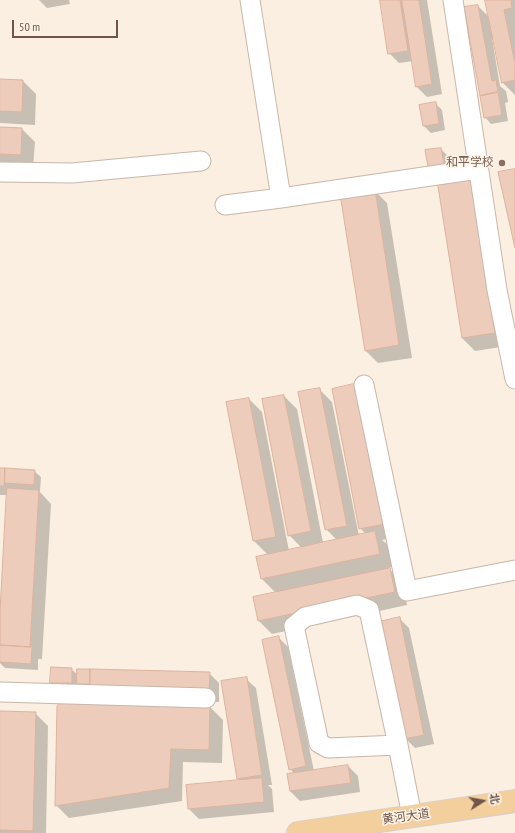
<!DOCTYPE html>
<meta charset="utf-8">
<style>
body{margin:0}
#map{position:relative;width:515px;height:833px;overflow:hidden;background:#faefe1;font-family:"PT Sans Narrow","Noto Sans SC",sans-serif}
canvas{display:block}
.north{position:absolute;left:463px;top:781px;width:40px;height:40px;-webkit-text-stroke:3px #fdf3e7;paint-order:stroke;rotate:79deg;font-size:11px;font-weight:700;line-height:16px;text-align:center;color:#6f554a}
.north::after{content:'';display:block;margin:auto;width:14px;height:18px;background:#6f554a;clip-path:polygon(50% 0,100% 100%,50% 72%,0 100%)}
.scale{position:absolute;left:12px;top:20px;width:106px;height:18px;box-sizing:border-box;border:2px solid #6f554a;border-top:0;padding-left:5px;font-size:12px;line-height:14px;white-space:nowrap;color:#6f554a;-webkit-text-stroke:3px #fdf3e7;paint-order:stroke}
</style>
<div id="map">
<canvas width="515" height="833"></canvas>
<div class="north">北</div>
<div class="scale">50 m</div>
</div>
<script>
const g = document.querySelector('canvas').getContext('2d');
g.lineJoin = 'round';
function fill(path, color) { g.fillStyle = color; g.fill(path, 'evenodd'); }
function trace(path, color, width, dash) { g.strokeStyle = color; g.lineWidth = width; g.lineCap = dash ? 'butt' : 'round'; g.setLineDash(dash || []); g.stroke(path); }
function write(font, color, halo, rows, align = 'center') {
  g.font = font + ' "PT Sans Narrow","Noto Sans SC",sans-serif'; g.lineWidth = 3; g.setLineDash([]); g.textBaseline = 'middle'; g.strokeStyle = halo; g.fillStyle = color; for (const [text, x, y, turn = 0] of rows) {
    g.save(); g.translate(x, y); g.rotate((+turn || 0) * Math.PI / 180); g.textAlign = isNaN(turn) ? turn : align; if (halo) g.strokeText(text, 0, 0); g.fillText(text, 0, 0); g.restore();
  }
}
fill(new Path2D(`
 M39 0H69L70 4 47 8Z
 M381 0H427L442 94 427 97 417 87 413 61 399 63 389 53Z
 M486 0H515V95L503 83 494 38H492L500 86 506 91 508 102 505 103 508 121 491 124 485 117 478 6 489 17Z
 M0 80 23 81 36 94 35 125 0 123Z
 M435 103 442 110 445 130 431 133 424 126 420 106Z
 M0 128 22 129 35 142 33 168 0 166Z
 M441 149 447 155 451 175 436 178Z
 M438 181 507 346 475 351 462 338Z
 M374 190 387 203 412 358 378 363 365 350Z
 M319 389 332 402 359 536 366 534 360 528 333 389 398 536 382 540 388 545 392 567 388 568 403 582 407 605 272 634 259 621 276 593 262 579 257 557 268 555 254 541 227 403 249 399 262 412 289 551 302 548 289 535 284 396 297 409 323 543 337 540 326 529Z
 M0 469 34 471 41 477 40 491H39L51 504 42 659H38V670L5 668 0 663V629L8 495H0Z
 M399 618 409 628 434 744 415 748 405 738Z
 M278 637 288 647 314 771 348 766 358 776 360 792 300 801 290 791 288 774 294 773 290 769Z
 M71 669 78 675 209 673 219 683V702H197L210 707 223 720 222 763 183 762 182 801 69 818 56 805 81 687 78 684V690L58 689 51 682ZM79 683 95 684V686L79 685Z
 M246 679 256 688 272 785H268L272 789 274 812 199 819 189 809 240 781 238 778Z
 M0 712 35 713 48 726 46 833H0Z`), '#0003');
const building = new Path2D(`
 M380 0H400L408 51 388 54Z
 M402 0H419L432 84 416 87Z
 M485 0H511L512 8 504 10 515 63V80L502 83Z
 M478 5 492 81 496 80 498 92 480 96 464 7Z
 M0 79 23 80 22 112 0 111Z
 M498 92 502 115 484 118 480 96Z
 M436 102 439 124 423 126 419 105Z
 M0 127 22 128 21 155 0 154Z
 M441 148 445 169 429 172 425 150Z
 M515 169V248L498 172Z
 M470 175 495 333 462 338 437 180Z
 M375 189 399 345 365 351 340 194Z
 M358 383 386 524 359 529 332 389Z
 M320 388 347 526 325 530 298 392Z
 M284 395 311 531 288 536 262 399Z
 M249 398 276 537 253 541 226 402Z
 M0 468H5L4 486H0Z
 M5 468 35 470 34 485 5 483Z
 M7 488 39 490 30 647 0 645V612Z
 M375 531 380 554 261 579 256 557Z
 M390 568 395 592 258 621 253 597Z
 M400 617 424 735 404 739 379 622Z
 M279 636 306 766 289 770 262 640Z
 M0 645 32 647 31 664 0 662Z
 M51 667 72 668V683H50Z
 M77 669H90V684H77Z
 M90 669 210 672 209 693 90 689Z
 M247 677 262 775 237 779 221 681Z
 M64 702 210 706 209 750 171 749 169 788 55 806 57 706Z
 M0 711 36 712 33 831 0 830Z
 M348 765 351 783 290 791 287 774Z
 M262 778 264 802 188 809 186 785Z`);
fill(building, '#edccbb');
trace(building, '#deb29d', 1);
const minor = new Path2D(`
 M250 0 281 198
 M453 0 497 290 515 379
 M0 172 72 173 201 161
 M225 205 281 198 478 169
 M364 385 407 591 515 570
 M357 605 369 610 398 745 328 748 319 743 294 626 305 617Z
 M0 692 206 698
 M398 745 412 816`);
const major = new Path2D(`
 M298 833 515 801`);
trace(minor, '#c9b6a9', 21);
trace(major, '#d7cfcc', 24);
trace(minor, '#fff', 19);
trace(major, '#f4cf9e', 22);
for (const [x, y, r, color] of [
 [502,163,4,"#8d6e63"]
]) { const dot = new Path2D(); dot.arc(x, y, r, 0, 2 * Math.PI); g.fillStyle = color; g.fill(dot); trace(dot, '#fdf3e7', 1.5); }
write('12px', '#785e54', '#fdf3e7', [
 ["和平学校",494,163]
], 'right');
write('12px', '#6f554a', '#fdf3e7', [
 ["黄河大道",406,817,-8]
]);
</script>
